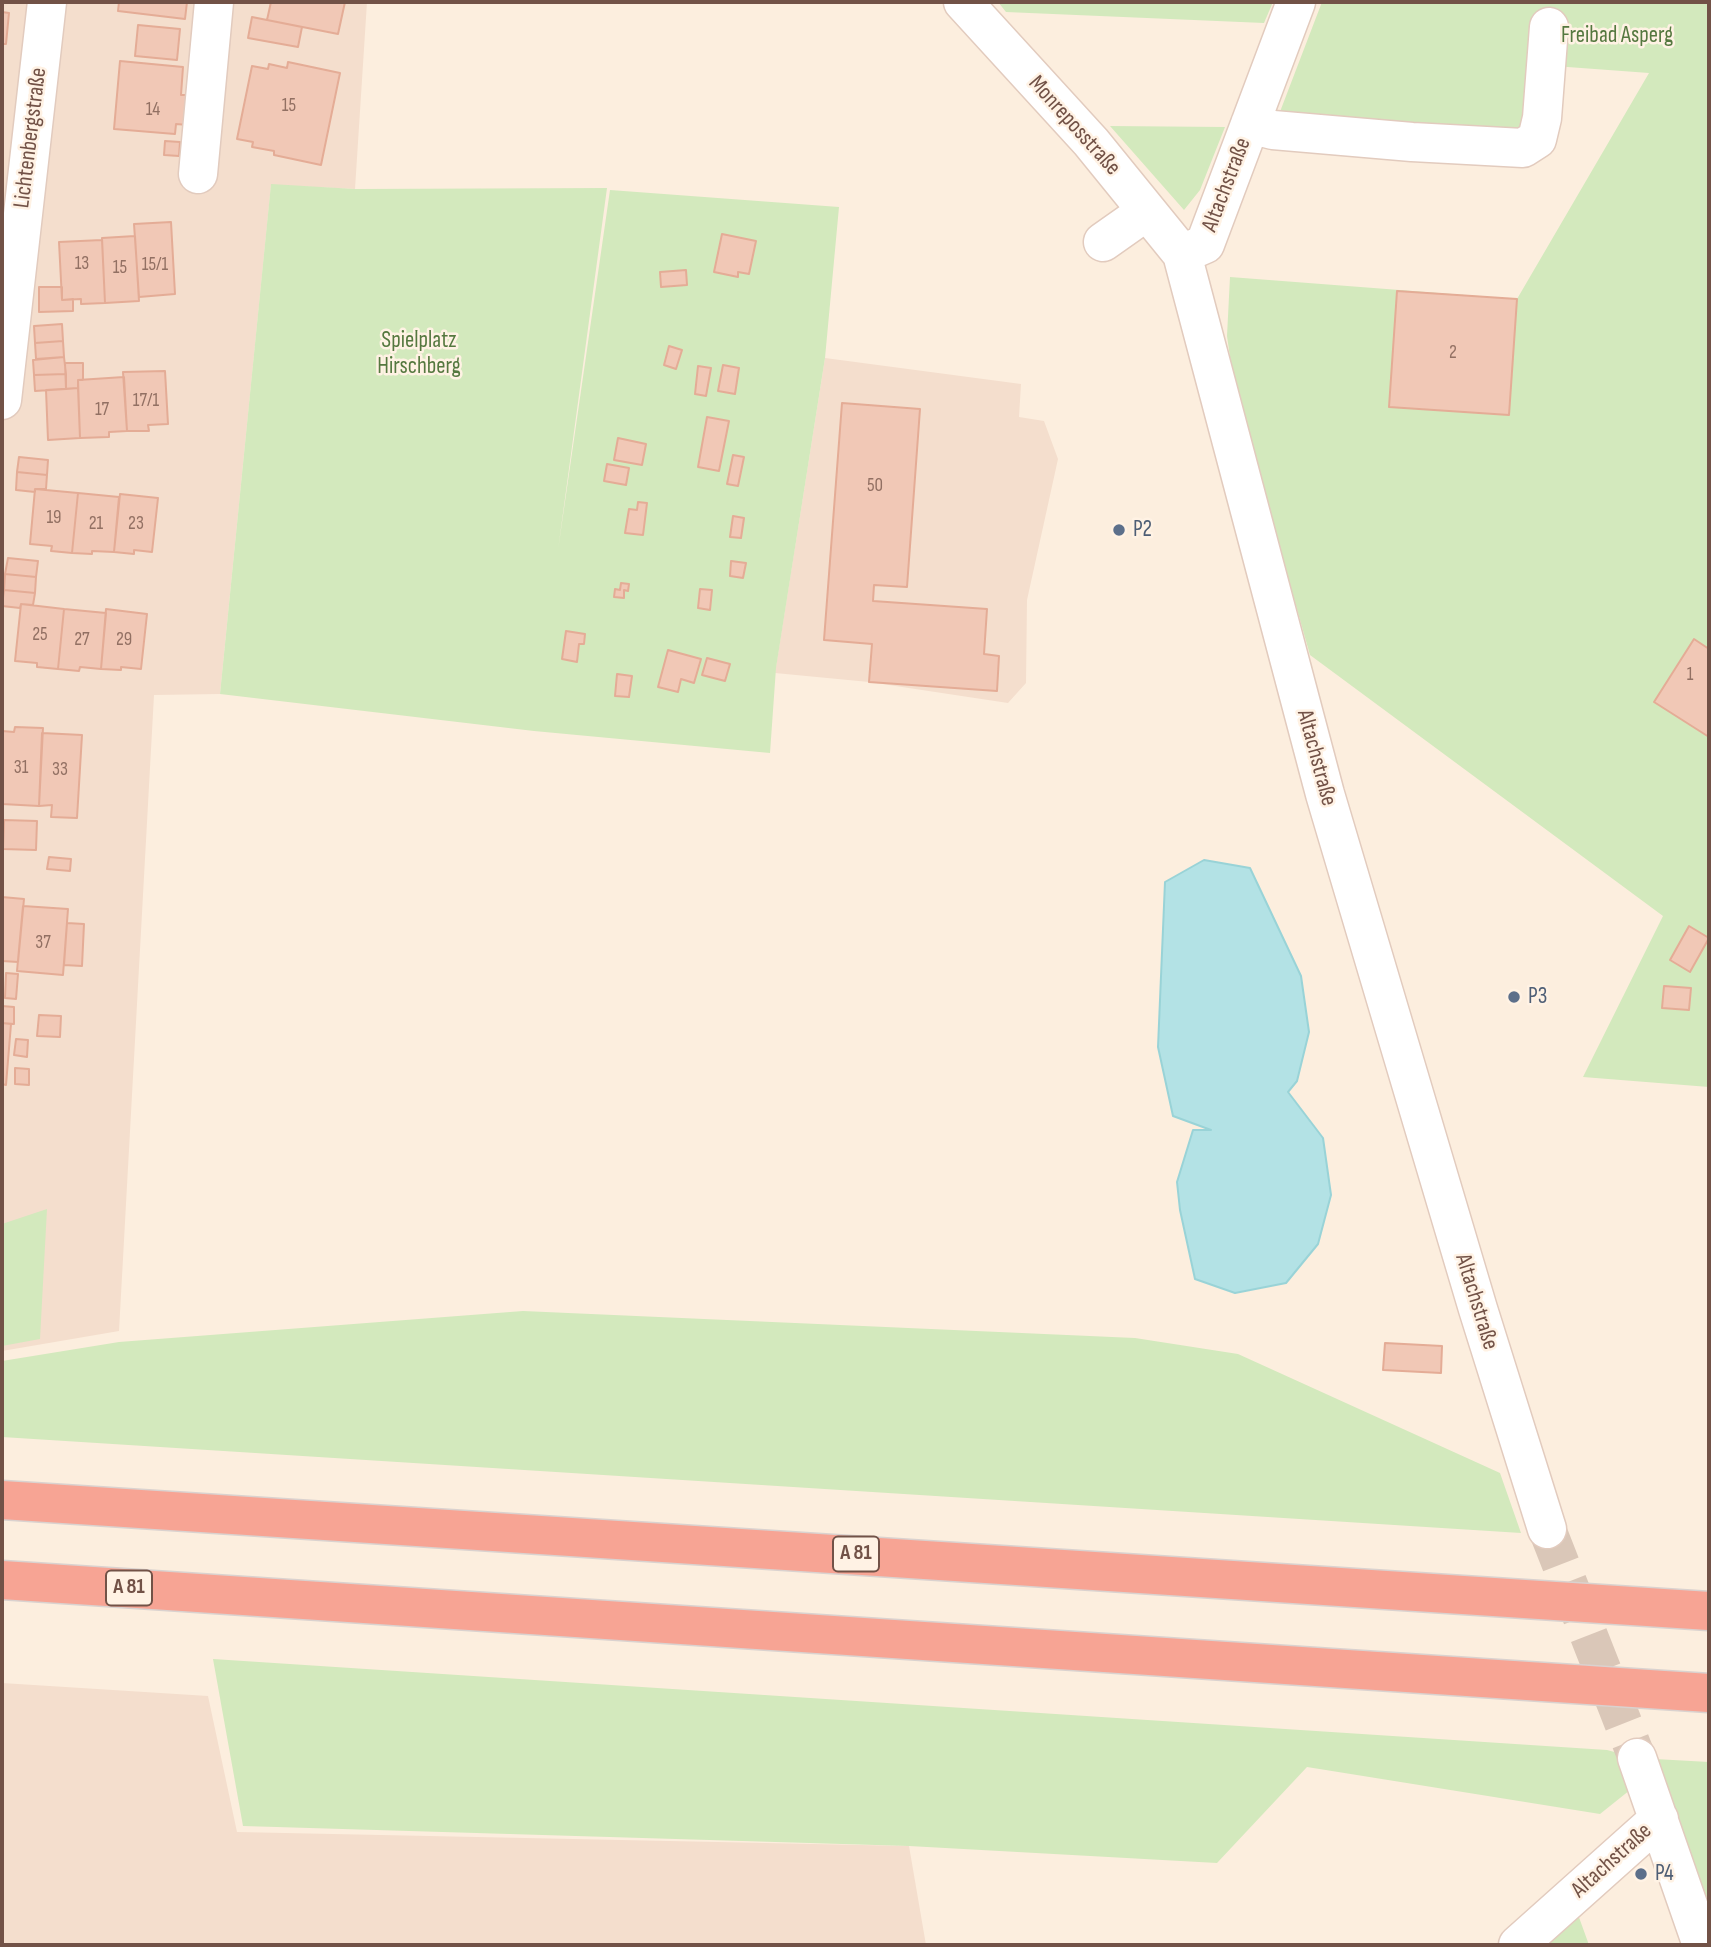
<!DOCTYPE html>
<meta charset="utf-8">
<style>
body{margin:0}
#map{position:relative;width:1711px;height:1947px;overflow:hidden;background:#fceede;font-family:"Sofia Sans Condensed",sans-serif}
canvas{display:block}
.frame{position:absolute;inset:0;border:4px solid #725247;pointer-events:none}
</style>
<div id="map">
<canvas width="1711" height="1947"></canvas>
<div class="frame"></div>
</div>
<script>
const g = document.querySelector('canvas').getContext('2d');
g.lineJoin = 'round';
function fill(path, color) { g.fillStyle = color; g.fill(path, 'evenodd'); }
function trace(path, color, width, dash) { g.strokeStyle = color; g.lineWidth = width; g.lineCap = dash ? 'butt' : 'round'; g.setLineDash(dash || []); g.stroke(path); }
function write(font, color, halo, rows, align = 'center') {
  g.font = font + ' "Sofia Sans Condensed",sans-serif'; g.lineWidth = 5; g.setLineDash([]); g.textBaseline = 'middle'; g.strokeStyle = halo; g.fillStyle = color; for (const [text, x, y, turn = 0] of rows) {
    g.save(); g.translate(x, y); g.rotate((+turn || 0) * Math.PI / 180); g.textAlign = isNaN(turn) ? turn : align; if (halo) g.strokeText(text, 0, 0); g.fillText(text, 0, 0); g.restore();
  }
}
fill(new Path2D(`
 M2 2H367L355 189 271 185 220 694 154 695 119 1331 2 1351Z
 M825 358 1021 384 1019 417 1044 421 1058 459 1027 600 1026 683 1008 703 869 682 775 673Z
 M2 1683 208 1696 237 1832 909 1846 926 1945H2Z`), '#f4decd');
fill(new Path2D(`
 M998 2H1273L1264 23 1006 12Z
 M1322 2H1709V1087L1583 1077 1663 916 1310 655 1235 392 1227 336 1230 277 1517 299 1649 73 1554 66 1537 139 1273 130Z
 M1110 126 1225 127 1200 190 1184 210Z
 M271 184 355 189 607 188 558 550 610 190 839 207 825 358 776 668 770 753 534 731 220 694Z
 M47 1209 40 1339 2 1346V1224Z
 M523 1311 1135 1338 1238 1354 1500 1473 1521 1533 2 1437V1361L119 1342Z
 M213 1659 1607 1750 1637 1758 1709 1762V1945L1645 1778 1600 1814 1307 1767 1217 1863 909 1846 243 1826Z
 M1576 1909 1589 1945H1535Z`), '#d3e9bd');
const water = new Path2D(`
 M1204 860 1250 868 1301 976 1309 1032 1297 1081 1288 1092 1323 1138 1331 1195 1318 1244 1286 1283 1235 1293 1195 1279 1180 1210 1177 1182 1193 1130H1211L1173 1116 1158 1047 1165 882Z`);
fill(water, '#b3e2e5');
trace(water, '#99d3d7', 2);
const building = new Path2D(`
 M119 2H187L185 19 118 11Z
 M271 2H345L338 34 267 20Z
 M2 12 9 13 6 44H2V49Z
 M252 17 302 27 298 47 248 38Z
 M138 25 180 29 177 60 135 56Z
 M120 61 183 67 181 95H191L188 125 176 124 175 134 114 129Z
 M288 62 340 73 321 165 274 155V151L252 147 253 142 237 139 252 66 268 69 269 64 287 68Z
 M165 141 180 142 179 156 164 155Z
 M171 222 175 294 139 297 134 224Z
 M722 234 756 241 749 274 738 272V277L714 272Z
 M135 236 139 301 105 303 102 238Z
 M102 240 105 303 81 304V299L62 300 59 242Z
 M686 270 687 285 661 287 660 272Z
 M39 287H62V300L73 299V311L39 312Z
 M1397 291 1517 299 1509 415 1389 407Z
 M62 324 63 341 35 343 34 326Z
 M63 341 64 357 36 359 35 343Z
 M669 346 682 350 676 369 664 365Z
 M64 357 66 374 34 375 33 360Z
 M65 363H83V380H78V388L66 389Z
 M723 365 739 368 735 394 718 391Z
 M698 366 711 368 706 396 695 394Z
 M165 371 168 424 148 425 149 431H127L123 372Z
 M66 374V389L35 391 34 375Z
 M124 377 127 431 109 432V437L80 438 78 380Z
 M78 388 80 438 48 440 46 390Z
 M842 403 920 409 907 587 874 585 873 601 987 609 984 654 999 656 997 691 869 682 872 644 824 640Z
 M707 417 729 421 719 471 698 467Z
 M618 438 646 444 642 465 614 460Z
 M733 455 744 457 738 486 727 484Z
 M19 457 48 460 47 475 17 472Z
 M607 464 629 468 626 485 604 481Z
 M17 472 47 475 46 489H35V492L16 490Z
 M35 489 78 493 72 553 51 551 52 546 30 544Z
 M78 493 119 497 114 552 92 551V554L72 553Z
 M120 494 158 498 152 552 134 550V554L114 552Z
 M638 502 647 503 643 535 625 533 629 509 637 510Z
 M733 516 744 518 741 538 730 537Z
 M8 558 38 561 36 577 5 574Z
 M731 561 746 563 743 578 730 576Z
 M5 574 36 577 35 593 4 590Z
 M621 583 629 584 628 591 624 590V598L614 597 615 589 620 590Z
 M700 589 712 590 710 610 698 608Z
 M4 590 35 593 33 605 21 604 20 608 2 606Z
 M21 604 64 609 58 669 37 667V663L15 661Z
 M64 609 106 613 101 669 80 667 79 671 58 669Z
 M106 609 147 614 141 669 121 667V670L101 669Z
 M566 631 585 634 584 644H579L577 662 562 659Z
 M1694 639 1709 649V737L1654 702Z
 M668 650 701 659 694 683 681 679 678 692 658 687Z
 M707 658 730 664 725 681 702 675Z
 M617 674 632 676 629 697 615 696Z
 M15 727 43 728 39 806 2 804V731L14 732Z
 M42 733 82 735 77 818 51 817 52 805 39 806Z
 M4 820 37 821 36 850 3 849Z
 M49 857 71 859 70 871 47 869Z
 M2 897 24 899 18 962 2 961Z
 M23 906 68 909 63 975 17 971Z
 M67 923 84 924 82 966 64 965Z
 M1689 926 1709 938 1690 972 1670 960Z
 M6 973 18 974 16 999 5 998Z
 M1664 986 1691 988 1689 1010 1662 1008Z
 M2 1006 14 1007V1024L2 1023Z
 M39 1015 61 1016 60 1037 37 1036Z
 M2 1023 11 1024 6 1085 2 1084Z
 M16 1039 28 1040 27 1057 14 1055Z
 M15 1068 29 1069V1085L15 1084Z
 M1385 1343 1442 1346 1441 1373 1383 1370Z`);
fill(building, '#f1c8b6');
trace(building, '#e4ac96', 2);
trace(new Path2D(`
 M1547 1529 1637 1758`), '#dac7b8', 38, [38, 19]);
const minor = new Path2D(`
 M963 2 1091 142 1182 254 1325 794 1478 1309 1547 1529
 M1250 124 1273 130 1412 142 1523 148 1537 139 1542 118 1549 27
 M198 174 214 2
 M1103 242 1147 211
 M1182 254 1205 244 1296 2
 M2 400 47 2
 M1637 1758 1702 1945
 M1518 1945 1659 1819`);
const highway = new Path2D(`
 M2 1500 1709 1611
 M2 1580 1709 1693`);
trace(minor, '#e2cbbe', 41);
trace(highway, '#dad2cf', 41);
trace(minor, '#fff', 38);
trace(highway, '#f7a494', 38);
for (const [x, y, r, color] of [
 [1119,530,7,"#5c6f8a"],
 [1514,997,7,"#5c6f8a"],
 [1641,1874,7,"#5c6f8a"]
]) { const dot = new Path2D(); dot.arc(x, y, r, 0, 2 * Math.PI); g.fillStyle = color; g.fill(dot); trace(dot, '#fff2e4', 2.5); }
write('19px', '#927063', null, [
 ["15",289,106],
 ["14",153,110],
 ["13",82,264],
 ["15/1",155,265],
 ["15",120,268],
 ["2",1453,353],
 ["17/1",146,401],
 ["17",102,410],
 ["50",875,486],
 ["19",54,518],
 ["21",96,524],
 ["23",136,524],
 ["25",40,635],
 ["27",82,640],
 ["29",124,640],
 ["1",1690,675],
 ["31",21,768],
 ["33",60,770],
 ["37",43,943]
]);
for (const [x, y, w] of [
 [856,1554,46],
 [129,1588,46]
]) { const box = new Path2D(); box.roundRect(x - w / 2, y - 17.5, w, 35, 5); g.fillStyle = '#fff2e4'; g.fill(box); trace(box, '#725247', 2); }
write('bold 21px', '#725247', null, [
 ["A 81",856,1554],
 ["A 81",129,1588]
]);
write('23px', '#55783f', '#fff2e4', [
 ["Freibad Asperg",1617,36],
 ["Spielplatz",419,341],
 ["Hirschberg",419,367]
]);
write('23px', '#725247', '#fff2e4', [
 ["Monreposstraße",1074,126,48],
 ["Lichtenbergstraße",31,138,-83],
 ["Altachstraße",1227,185,-69],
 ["Altachstraße",1316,758,75],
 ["Altachstraße",1476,1302,73],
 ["Altachstraße",1612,1861,-42]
]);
write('23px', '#4e5e75', '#fff2e4', [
 ["P2",1133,530],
 ["P3",1528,997],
 ["P4",1655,1874]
], 'left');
</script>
